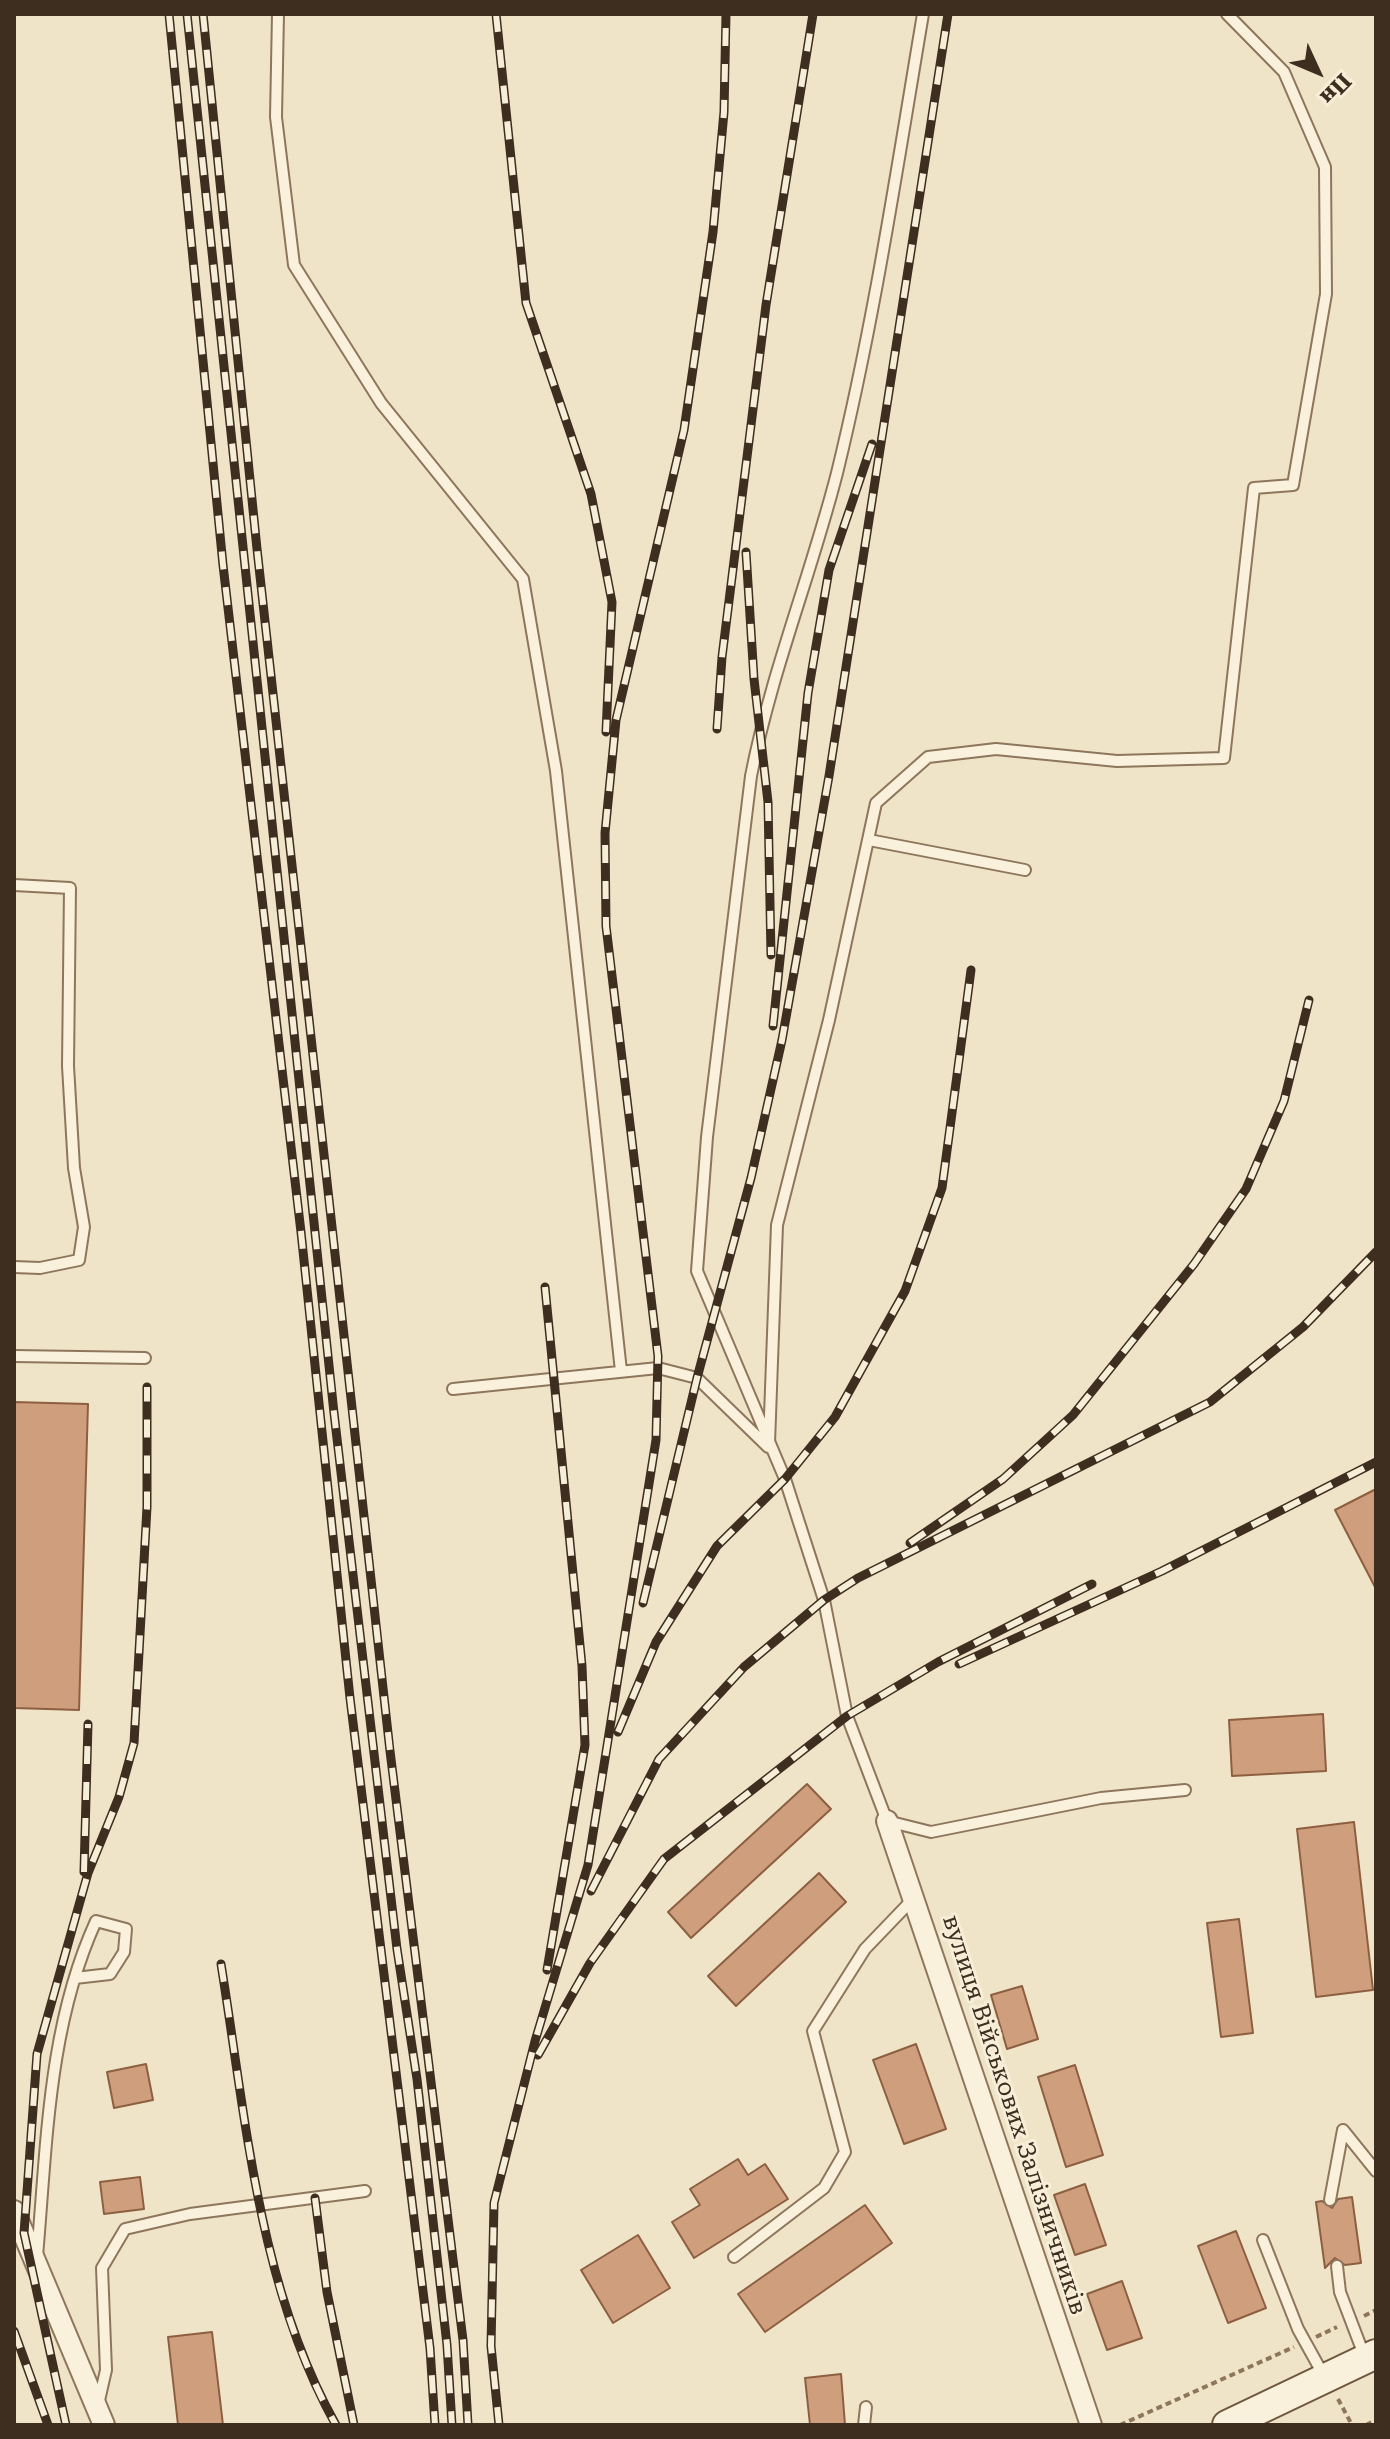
<!DOCTYPE html>
<meta charset="utf-8">
<style>
body{margin:0}
#map{position:relative;width:1390px;height:2439px;overflow:hidden;background:#f0e4c8;font-family:"Roboto Serif",serif}
canvas{display:block}
.frame{position:absolute;inset:0;border:16px solid #3d2e20;pointer-events:none}
.north{position:absolute;left:1278px;top:32px;width:80px;height:80px;-webkit-text-stroke:6px #f7eed8;paint-order:stroke;rotate:134deg;font-size:22px;font-weight:700;line-height:32px;text-align:center;color:#3d2e20}
.north::after{content:'';display:block;margin:auto;width:28px;height:36px;background:#3d2e20;clip-path:polygon(50% 0,100% 100%,50% 72%,0 100%)}
</style>
<div id="map">
<canvas width="1390" height="2439"></canvas>
<div class="frame"></div>
<div class="north">Пн</div>
</div>
<script>
const g = document.querySelector('canvas').getContext('2d');
g.lineJoin = 'round';
function fill(path, color) { g.fillStyle = color; g.fill(path, 'evenodd'); }
function trace(path, color, width, dash) { g.strokeStyle = color; g.lineWidth = width; g.lineCap = dash ? 'butt' : 'round'; g.setLineDash(dash || []); g.stroke(path); }
function write(font, color, halo, rows, align = 'center') {
  g.font = font + ' "Roboto Serif",serif'; g.lineWidth = 6; g.setLineDash([]); g.textBaseline = 'middle'; g.strokeStyle = halo; g.fillStyle = color; for (const [text, x, y, turn = 0] of rows) {
    g.save(); g.translate(x, y); g.rotate((+turn || 0) * Math.PI / 180); g.textAlign = isNaN(turn) ? turn : align; if (halo) g.strokeText(text, 0, 0); g.fillText(text, 0, 0); g.restore();
  }
}
const building = new Path2D(`
 M14 1402 88 1404 79 1710 14 1708Z
 M1376 1489V1589L1335 1510Z
 M1323 1714 1326 1771 1232 1776 1229 1720Z
 M807 1784 831 1809 691 1938 668 1912Z
 M1354 1822 1373 1990 1316 1997 1297 1829Z
 M819 1873 846 1902 736 2006 708 1976Z
 M1239 1919 1253 2033 1221 2037 1207 1923Z
 M1022 1986 1038 2039 1007 2049 991 1995Z
 M916 2044 946 2129 904 2144 873 2060Z
 M146 2064 153 2100 114 2108 107 2072Z
 M1075 2065 1103 2155 1066 2167 1038 2077Z
 M738 2159 748 2175 765 2164 788 2199 694 2258 672 2222 700 2205 690 2189Z
 M140 2177 144 2209 104 2214 100 2182Z
 M1085 2184 1106 2245 1075 2255 1054 2195Z
 M1352 2197 1361 2263 1345 2265 1335 2258 1325 2268 1316 2202 1322 2201 1332 2208 1338 2199Z
 M865 2205 892 2243 765 2332 738 2294Z
 M1236 2231 1266 2308 1228 2323 1198 2246Z
 M638 2235 670 2288 613 2323 581 2270Z
 M1122 2281 1142 2338 1107 2350 1087 2294Z
 M212 2332 223 2425H178L168 2337Z
 M841 2374 845 2425H810L805 2378Z`);
fill(building, '#cf9f7d');
trace(building, '#8d5f41', 2);
const lane = new Path2D(`
 M278 14 276 117 294 265 381 403 523 579 556 771 621 1371
 M923 14C897 168 874 322 837 473 811 575 771 673 751 776L707 1137 697 1271 785 1479 824 1600 847 1716 887 1821 931 1832 1101 1798 1185 1790
 M869 840 1025 870
 M14 885 70 888 68 1066 74 1168 84 1227 79 1260 40 1268 14 1267
 M14 1356 145 1358
 M453 1389 658 1368 697 1378 768 1447
 M769 1443 777 1225 829 1020 876 803 928 757 996 749 1117 761 1224 758 1254 488 1293 485 1326 294 1325 167 1284 72 1227 14
 M1343 2130 1376 2171
 M1330 2200 1343 2130
 M1263 2240 1298 2329 1324 2376
 M37 2256C47 2143 48 2026 96 1921L126 1929 124 1952 110 1974 75 1978
 M734 2257 824 2188 845 2152 813 2031 865 1949 913 1899
 M1337 2266 1340 2292 1364 2355
 M98 2405 106 2370 102 2268 125 2229 190 2214 365 2191
 M864 2425 866 2407`);
const street = new Path2D(`
 M887 1821 1091 2425
 M14 2211 104 2425`);
const secondary = new Path2D(`
 M1227 2425 1376 2354`);
trace(lane, '#8d765c', 14);
trace(street, '#8d765c', 24);
trace(secondary, '#6f573f', 32);
trace(new Path2D(`
 M1364 2316 1376 2310
 M1316 2337 1337 2327
 M1338 2399 1352 2425
 M1120 2425 1294 2347
 M1366 2425 1376 2420`), '#8d765c', 4, [6, 4]);
trace(lane, '#faf1dc', 10);
trace(street, '#faf1dc', 20);
trace(secondary, '#faf1dc', 28);
const rail = new Path2D(`
 M169 14 223 565 301 1232 350 1698 430 2348 435 2425
 M187 14 334 1413 397 1949 417 2079 447 2345 452 2425
 M203 14 257 549 390 1751 463 2340 468 2425
 M496 14 526 303 591 494 612 602 606 732
 M746 552 754 679 768 802 771 955
 M717 729 722 657 766 305 813 14
 M773 1026 808 693 829 570 872 444
 M545 1287 582 1666 585 1745 547 1970
 M910 1543 1003 1479 1073 1415 1194 1264 1246 1189 1284 1101 1309 1000
 M643 1603 697 1378 751 1178 782 1040 829 776 948 14
 M959 1664 1162 1571 1376 1462
 M618 1732 656 1642 717 1546 785 1479 835 1417 905 1291 942 1188 971 970
 M84 1872 88 1724
 M591 1891 659 1759 744 1667 824 1600 858 1578 1210 1402 1303 1327 1376 1252
 M221 1964C246 2118 258 2286 336 2425
 M538 2055 590 1963 664 1859 847 1716 938 1662 1092 1584
 M315 2198 327 2292 354 2425
 M14 2331 48 2425
 M66 2425 24 2233 37 2054 88 1873 119 1797 134 1743 147 1507V1387
 M499 2425 491 2346 494 2203 535 2041 588 1865 656 1440 658 1356 606 926 605 833 616 720 684 430 713 232 724 112 726 14`);
trace(rail, '#3d2e20', 9);
trace(rail, '#f7eed8', 6, [18]);
write('24px', '#3d2e20', '#f7eed8', [
 ["вулиця Військових Залізничників",1014,2115,72]
]);
</script>
